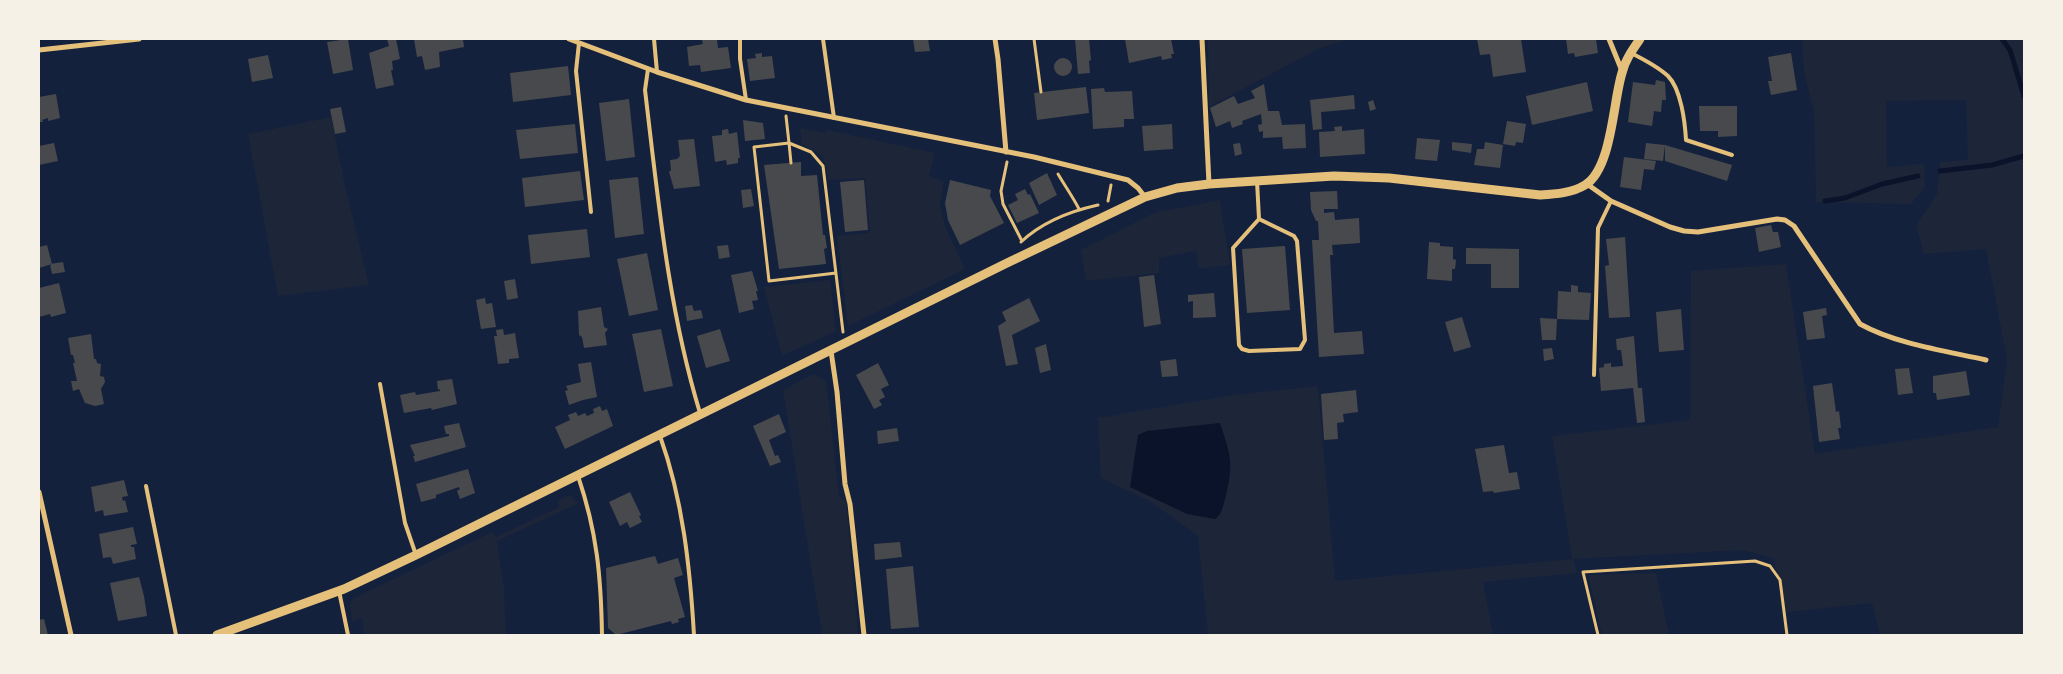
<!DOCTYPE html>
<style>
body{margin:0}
#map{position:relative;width:2063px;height:674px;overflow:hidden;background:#14213d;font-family:Helvetica,sans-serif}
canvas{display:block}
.frame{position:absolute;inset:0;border:40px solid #f6f1e7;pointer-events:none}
</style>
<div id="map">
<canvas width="2063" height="674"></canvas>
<div class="frame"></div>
</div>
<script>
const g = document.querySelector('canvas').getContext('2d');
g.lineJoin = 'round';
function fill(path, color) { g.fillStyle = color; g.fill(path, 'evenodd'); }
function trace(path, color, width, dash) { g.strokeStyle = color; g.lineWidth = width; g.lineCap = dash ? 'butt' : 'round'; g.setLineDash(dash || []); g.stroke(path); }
fill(new Path2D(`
 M1208 39H1349L1318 49 1209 107Z
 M1802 39H2024V635H1880L1872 603 1787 612 1773 558 1742 550 1573 559 1577 573 1483 582 1493 635H1208L1198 536 1151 502 1101 478 1098 418 1234 395 1318 386 1335 581 1572 559 1552 436 1690 420 1691 271 1786 264 1815 454 1998 427 2007 360 1986 249 1924 254 1916 226 1937 194 1940 162 1968 160 1966 100 1886 101 1887 167 1924 164 1925 187 1911 204 1816 202 1814 112 1804 72Z
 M331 117 345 186 369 285 278 296 248 134Z
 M800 128 826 133 827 130 935 153 929 176 944 182 940 205 945 226 965 269 848 326 837 236 870 233 865 178 828 180 823 156 802 144Z
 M1220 200 1230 265 1199 269 1196 251 1159 258V273L1086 281 1081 250 1154 213Z
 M830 280 836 331 782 356 764 287Z
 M813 374 826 380 839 496 846 502 858 635H822L783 390Z
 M570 495 579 503 497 541 504 589 506 635H364L362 618 352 622 350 604 354 598 492 532 496 537 559 507 557 501Z
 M1656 573 1669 635H1602L1588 575Z`), '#1d2539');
fill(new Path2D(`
 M1220 423C1231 456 1234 464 1225 499 1223 507 1222 514 1215 519L1187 514 1130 487 1138 435 1147 431Z`), '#0b132b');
trace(new Path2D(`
 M2002 39 2010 50 2024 96
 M1940 171 1992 165 2024 156
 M1825 201 1845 198 1882 184 1918 176`), '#0b132b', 5);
fill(new Path2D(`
 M348 39 353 70 333 74 327 42Z
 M387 39H396L400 59 392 61 393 70H391L394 85 376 89 369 53 389 46Z
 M414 39H463L464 47 439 52 440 67 425 70 422 56 417 57Z
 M707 39 709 40 717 39 718 48 728 47 731 68 701 72 700 65 689 66 687 47 703 44 702 40Z
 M913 39H928L930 51 915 52Z
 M1075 39H1089L1091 60 1089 61 1090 73 1078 74Z
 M1125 39H1171L1174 54H1171L1172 58 1162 60 1161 56 1129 63Z
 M1477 39H1521L1526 72 1493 77 1490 54 1480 55Z
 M1566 39H1596L1598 53 1575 57 1574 53 1568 54Z
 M762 53V57L772 56 775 78 750 81 747 59 756 58 755 54Z
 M1791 53 1797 90 1771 95 1768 81H1772L1768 57Z
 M268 55 273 78 252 82 248 59Z
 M1054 67a9 9 0 1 1 18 0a9 9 0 1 1-18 0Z
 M568 66 571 95 513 102 510 73Z
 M1656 80 1665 82 1666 100H1662L1661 112 1654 111 1652 126 1628 122 1633 82 1655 85Z
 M1587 82 1593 111 1532 125 1526 96Z
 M1264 84 1268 111H1279L1282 125 1305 124 1306 148 1283 149 1282 137 1263 138V131L1259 132 1258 125 1262 124 1261 114 1242 121 1243 124 1232 128 1230 121 1216 127 1210 108 1234 96 1238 104 1255 98 1251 91Z
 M1086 87 1089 113 1037 120 1034 93Z
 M1104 88 1105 92 1132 91 1134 119H1124V127L1093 129 1091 89Z
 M56 94 60 118 48 121V118L42 120 43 122H39V97Z
 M1354 95 1355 109 1321 112 1322 129 1313 130 1310 100Z
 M629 99 635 157 606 161 599 103Z
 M1373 100 1376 109 1370 111 1368 102Z
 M1699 106H1737V136L1718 137V131H1700Z
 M341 107 346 132 335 134 330 109Z
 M743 120 763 123 765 139 745 141Z
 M1507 121 1526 124 1523 143 1516 142 1515 146 1503 144Z
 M575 124 578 153 520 159 516 130Z
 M1172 124 1173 149 1144 151 1142 126Z
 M1342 126V131L1364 129 1365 154 1320 157 1319 132 1335 131 1334 127Z
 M728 129 729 134 737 132 740 158H738V163L727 165 726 160 715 162 712 136 722 135V130Z
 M1417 138 1440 140 1437 161 1415 159Z
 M694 139 700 186 674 189 669 172 671 170 670 160 677 159 680 156 678 140Z
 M1452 142 1472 144 1471 153 1452 150Z
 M1485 142 1503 145 1500 168 1474 165 1477 149H1484Z
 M54 143 58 161 39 165V146Z
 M1240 143 1242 154 1235 156 1233 144Z
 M1646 143 1665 145 1663 161 1644 159Z
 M1665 145 1732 165 1727 181 1665 161Z
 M1624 157 1656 161 1654 170 1644 169 1641 190 1620 187Z
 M801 162V176L817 175 823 235H825L827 248 824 249 826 264 779 269 764 165Z
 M580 171 584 200 525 207 522 178Z
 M1047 173 1057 195 1039 205 1029 183Z
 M638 177 644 234 615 238 609 180Z
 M864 180 868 230 845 232 840 182Z
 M950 180 991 190 990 196 1004 223 960 245 948 220 945 203Z
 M751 189 754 206 743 208 741 190Z
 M1025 189 1028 195 1030 194 1039 213 1017 223 1008 205 1018 200 1015 194Z
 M1337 191 1338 209H1324V213L1334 212 1335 220 1359 218 1360 243 1332 245 1333 255H1330L1334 333 1362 331 1364 354 1319 357 1312 240H1319L1318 221H1316L1311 210 1310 192Z
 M1771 225 1773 232H1778L1781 247 1759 252 1755 228Z
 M587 229 590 257 531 264 528 235Z
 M1625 237 1630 317 1609 318 1605 266 1609 265 1606 239Z
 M1429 242 1440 243V246L1453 247V259L1456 260 1455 269H1452V281L1427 279Z
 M47 245 52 264 39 268V247Z
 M728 245 730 257 719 259 717 246Z
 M1285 246 1290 310 1247 313 1242 249Z
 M1466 248 1519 249V288H1491V264H1466Z
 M647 253 658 310 629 316 617 259Z
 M63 262 65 272 52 274 50 264Z
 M752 271 758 291H756L758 300 752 301 754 309 739 313 731 275Z
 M1154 275 1161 324 1144 327 1139 277Z
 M515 279 518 298 507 300 504 281Z
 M59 283 66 313 51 317 50 314 39 317V288Z
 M1571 285 1578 286V292L1591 293 1589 320 1557 319 1558 291 1571 292Z
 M1214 293 1216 317 1193 318V301L1188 302V295Z
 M485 298 486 304 492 303 496 327 481 329 476 300Z
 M1029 298 1040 321 1012 335 1018 364 1006 366 998 326 1006 321 1002 312Z
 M692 305 694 311 701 310 703 318 687 321 685 306Z
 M601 307 604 327 608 329 605 333 607 345 584 348 582 337 579 335 578 311Z
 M1826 308 1827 315 1822 316 1825 338 1807 340 1803 312Z
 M1681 309 1684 350 1659 352 1656 312Z
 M1462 317 1471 347 1454 352 1445 322Z
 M1540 318 1557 319 1556 340H1542Z
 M503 329 504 335 515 333 519 358 509 359V363L498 364 494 336H497L496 330Z
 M661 329 673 386 644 392 632 334Z
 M720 329 730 361 706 368 697 336Z
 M91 334 94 359H96L97 363 101 364 100 376 104 377 105 382 101 389 104 404 95 406 85 403 79 389 73 391 71 381H77L73 363H75L73 355H71L68 338Z
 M1634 336 1638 388H1642L1645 422 1637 423 1633 388 1601 391 1599 368 1604 367V364L1611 363V367L1623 366 1621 350H1617L1616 339Z
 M1046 344 1051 370 1040 373 1035 348Z
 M1552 348 1554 359 1544 361 1543 349Z
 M1176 359 1178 376 1162 377 1160 361Z
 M591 362 597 397 583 400 569 405 565 391 568 390 566 386 581 382 578 364Z
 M878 363 889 385 881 389 885 397 879 400 882 405 874 409 856 375Z
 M1909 368 1913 393 1898 395 1895 369Z
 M1966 371 1970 395 1937 400 1936 393H1933V376Z
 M452 379 457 404 432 410 431 408 404 413 400 395 415 392 416 395 440 391V389L438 390 437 381Z
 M1832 383 1836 412 1839 411 1841 428H1838L1840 439 1819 442 1813 386Z
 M1356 390 1358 412 1343 414 1344 422 1337 423 1338 439 1324 440 1321 394Z
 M600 406 602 411 607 409 613 426 565 449 555 427 570 420 568 415 576 412 578 416 585 413 587 416 594 413 593 409Z
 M779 414 786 432 769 440 775 456 778 455 781 462 770 466 753 426Z
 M459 423 466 447 415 462 413 456H415L410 445 449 436V434H446L444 426Z
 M897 428 899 441 878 444 877 431Z
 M1504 445 1509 473 1517 472 1520 489 1494 493 1493 491 1483 492 1475 449Z
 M468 469 475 493 460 499 457 491 460 489 459 487 436 495V498L421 502 416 484Z
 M124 480 128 496 122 497 123 501 125 500 128 512 104 516 103 510 95 512 91 487Z
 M630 492 641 515 639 516 642 522 630 528 627 522 620 526 609 502Z
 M133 527 137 544 131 545V547H134L136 559 113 564 111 557 103 558 99 534Z
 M900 542 902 557 875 560 874 544Z
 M655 556 658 564 678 558 683 575 674 578 685 617 678 619 679 622 672 624 671 621 616 635 608 628 606 568Z
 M913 566 919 627 891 629 886 569Z
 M139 577 144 596 147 616 118 621 110 583Z
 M44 619 48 635H39V620Z`), '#48494c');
trace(new Path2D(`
 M1034 39 1041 92
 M786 116 789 143 811 152 823 166 843 332
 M1007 162 1001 191 1003 204 1022 241
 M791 163 789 143 754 147 769 281 836 273
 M1058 174C1065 186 1073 197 1079 209
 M1108 201 1111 185
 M1021 242C1041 223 1071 211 1098 205
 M1598 635 1583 572 1755 561 1770 566 1780 580 1787 635`), '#e5c07b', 3);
trace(new Path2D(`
 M654 39 657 72
 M740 39V59L746 100
 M823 39 834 118
 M579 43 576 71 591 212
 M1631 53C1643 59 1657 66 1668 76 1681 89 1685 122 1686 140L1732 155
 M648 69 645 90C658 198 668 308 700 413
 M1257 181 1259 219 1233 248 1239 345 1242 349 1249 351 1300 349 1305 340 1297 241 1294 236 1259 219
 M1594 375 1598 228 1611 201
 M380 384 405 523 416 555
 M660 436C683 500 690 568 694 635
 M578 476C597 532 601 576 602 635
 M146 486 176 635
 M339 591 348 635`), '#e5c07b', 4);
trace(new Path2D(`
 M569 39 657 72 746 100 1034 157 1128 180 1138 188 1145 197
 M995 39 998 59 1006 152
 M1202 39 1209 184
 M1609 39 1622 71
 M39 50 139 39
 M1587 184 1611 201 1670 227 1684 231 1698 232 1777 219 1785 220 1794 226 1860 324C1896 344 1946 351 1986 360
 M831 351 837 392 845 484 850 504 864 635
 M39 492 71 635`), '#e5c07b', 5);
trace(new Path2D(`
 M217 635 344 589 416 555 1007 263 1145 197 1177 188 1209 184 1334 176 1389 178 1540 195C1556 194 1572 193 1585 185 1612 169 1613 101 1622 73 1625 60 1633 49 1640 39`), '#e5c07b', 9);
</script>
